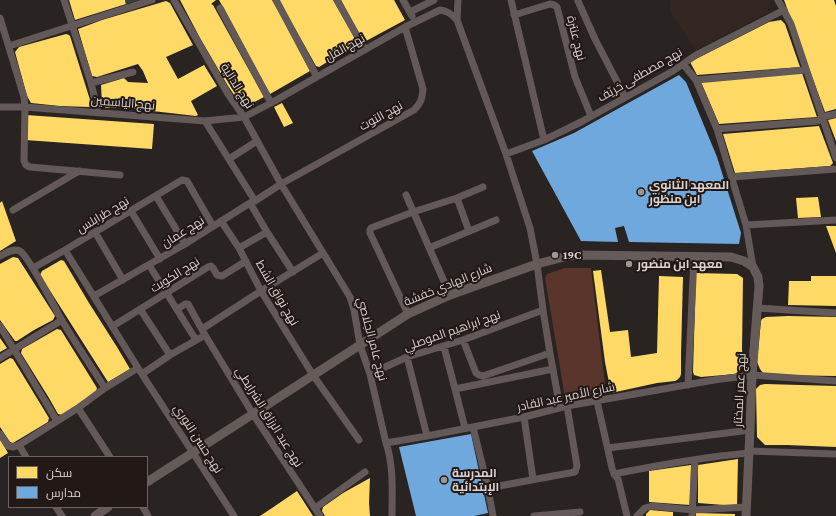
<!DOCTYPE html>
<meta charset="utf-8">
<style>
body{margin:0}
#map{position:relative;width:836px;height:516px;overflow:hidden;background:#292322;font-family:"Crimson Pro",Cairo,serif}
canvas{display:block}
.legend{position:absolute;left:8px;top:456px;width:140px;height:52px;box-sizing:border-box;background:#221816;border:1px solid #6c6361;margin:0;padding:5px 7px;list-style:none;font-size:12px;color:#dad3d1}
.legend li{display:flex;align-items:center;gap:8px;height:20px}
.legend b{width:20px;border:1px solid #6c6361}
</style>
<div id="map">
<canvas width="836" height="516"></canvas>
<ul class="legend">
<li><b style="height:11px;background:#ffd966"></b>سكن</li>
<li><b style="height:11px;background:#6fa8dc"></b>مدارس</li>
</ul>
</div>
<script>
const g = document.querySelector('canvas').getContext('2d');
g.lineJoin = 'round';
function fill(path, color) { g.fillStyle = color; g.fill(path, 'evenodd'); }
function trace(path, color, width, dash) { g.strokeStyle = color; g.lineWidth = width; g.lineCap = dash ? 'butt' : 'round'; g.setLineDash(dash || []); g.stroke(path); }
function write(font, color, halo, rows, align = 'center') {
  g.font = font + ' "Crimson Pro",Cairo,serif'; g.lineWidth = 4; g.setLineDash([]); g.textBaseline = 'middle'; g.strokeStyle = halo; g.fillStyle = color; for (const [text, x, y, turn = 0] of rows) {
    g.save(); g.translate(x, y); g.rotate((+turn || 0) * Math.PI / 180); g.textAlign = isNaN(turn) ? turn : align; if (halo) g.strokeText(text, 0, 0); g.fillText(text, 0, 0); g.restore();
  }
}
fill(new Path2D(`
 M671 0H771L767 13 696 50 670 11Z`), '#342622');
fill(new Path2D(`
 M565 268H591L606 393 565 398 545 278 547 274Z`), '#59352c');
fill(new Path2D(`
 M69 0H125L126 4 75 20Z
 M180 0H216L211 4 213 5 264 97 243 108 228 86 200 38Z
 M219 0H272L283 19 310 71 270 94Z
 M279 0H333L357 42 354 47 337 56 319 67 316 66Z
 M341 0H394L405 20 366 41H363Z
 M784 0H834L836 6V109L825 112Z
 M166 1 170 3 193 45 166 57 178 79 204 65 217 86 191 101 198 115 196 116 126 108H106L102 105 101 85 124 78 128 82 148 83 143 71 138 64 97 77 92 76 78 29 102 20Z
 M781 20 785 24 800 67 697 75 690 62 769 22Z
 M66 34 69 35 70 36 91 103V106L89 107 60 106 31 103 27 96 15 52 19 47Z
 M802 73 817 117 719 124 701 82Z
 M282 103 293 123 284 127 274 107Z
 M26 115 154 124 152 149 25 140Z
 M836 118V141L828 120Z
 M819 126 833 163 830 166 735 173 723 134Z
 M818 197 821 217 798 218 796 198Z
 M2 201 16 241 0 251V203Z
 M826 226H836V253Z
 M13 257 18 258 55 316 53 320 34 330 17 341H15L0 320V264Z
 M61 260 64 261 89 303 117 347 130 369 108 382 40 275 42 271Z
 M601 270 610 332 628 330 631 357 657 353 659 276 683 277 681 354V374L680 377 677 380 675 381 657 383 611 393 605 362 593 271Z
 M696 273 737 274 743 278 742 349 743 365 741 369 735 374 701 377 694 375 693 372Z
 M811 276H836V306L788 305 789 281H811Z
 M788 316 836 317V376L780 375 763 373 760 369 757 362 761 321 762 319 766 317Z
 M57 329 61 330 97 388 96 392 62 415 58 414 49 398 21 353 22 349Z
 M0 338 7 348 0 352Z
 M10 358 13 359 49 418 48 422 13 443 10 442 0 427V364Z
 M765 384 836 386V447L787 445H765L757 437 756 389 760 385Z
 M0 439 8 453 0 458Z
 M738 459 737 506 698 503V465Z
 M691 465 690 505 649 502V471Z
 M370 478 369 503 370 516H325L322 511 323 507 343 493Z
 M297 491 313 516H260L272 508Z
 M650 510 673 512V516H646V514Z
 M696 513 735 514V516H696Z`), '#ffd966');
fill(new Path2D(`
 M679 75 686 82 717 157 741 233 739 244 629 242 624 226 615 228 618 242 581 241 532 151 574 133Z
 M471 434 488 513 474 516H416L399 447Z`), '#6fa8dc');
fill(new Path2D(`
 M125 0H139L126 4Z`), '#3f3e3f');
trace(new Path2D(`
 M64 0 91 83 98 112
 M174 0 228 94 244 117 281 184 350 297 354 310 360 345 370 374 386 443C394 466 392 492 392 516
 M276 0 317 77
 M337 0 365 50
 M403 0 412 16
 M458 0 457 20 506 154 530 228 537 264 543 310 550 353 560 408
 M511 0 544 140
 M778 0 791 24 836 158
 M578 1 595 39 625 97
 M220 8 271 103
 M410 12 434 0
 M514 15 550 4 554 5 557 7 575 77 591 116
 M0 18 24 97 25 107 24 161 26 165 30 167 120 175
 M9 46 152 0
 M683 64 696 80 717 129 746 225 753 267
 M696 80 806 70
 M91 83 133 72
 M0 107H25L205 121 244 117 271 103 405 27 440 10C448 11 451 14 457 20
 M205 121 255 201
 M717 129 818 121 822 117 836 114
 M506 154 544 140 581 122 673 71 696 55 784 10
 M229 159 257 141
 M732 177 836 169
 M406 195 450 295
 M156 196 185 244
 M457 198 469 231
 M250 203 267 232 293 272
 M13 210 79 171
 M131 211 160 259
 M221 221 239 248 261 291 313 375 359 440
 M746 225 836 220
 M95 232 123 280
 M239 248 267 232
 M429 248 496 220
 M65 250 138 368 234 516
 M0 256C6 253 13 248 20 251 29 257 54 306 61 319 75 342 90 365 105 388
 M149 265 196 340
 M33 268 65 250 182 180 187 181 213 226
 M94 296 185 244 250 203 255 201 281 184 414 110C421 103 422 99 423 89L405 27
 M757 308 836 313
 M140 309 170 355
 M178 309 185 304H188L205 335 253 414 320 516
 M408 314 370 233V230L371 228 413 212 457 198 483 187
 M0 326 57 421
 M113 326 208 267 211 266 213 268 217 275 222 276 246 261
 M202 329 261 291 323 253
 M463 340 476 373 479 375 483 376 550 353
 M444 347 455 389 465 428
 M407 357 427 436
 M0 358 62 320
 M142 374 170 355 200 338
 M370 374 407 357 463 340 543 310
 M688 385 694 257
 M455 389 553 369
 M597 401 612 468 614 474 618 479 627 516
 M78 408 110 457
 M524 417 533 479
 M473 427 488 488 493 516
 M0 434 8 446 13 447 19 445 78 408 105 388 138 368
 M386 443 427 436 524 417 567 406 714 380 752 375 836 381
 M19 445 26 457
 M608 448 750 430
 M749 451 836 454
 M614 474C659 465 704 457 749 453
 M488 488 575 472 577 466 567 406
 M56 507 62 516
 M143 507 148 516
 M315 508 365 472
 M534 516 580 512
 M637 516 645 508 652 506 693 510 747 507
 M692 516 695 460`), '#635958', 7);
trace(new Path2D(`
 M147 482 253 414 408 314 450 295 537 264 564 257 577 255 731 257 744 261 753 267 758 277 759 286 752 375 750 430 746 516
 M95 516 108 507`), '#655b59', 9);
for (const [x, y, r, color] of [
 [641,192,4,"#9c9594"],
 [555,255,4,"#9c9594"],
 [629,264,4,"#9c9594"],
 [444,480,4,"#9c9594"]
]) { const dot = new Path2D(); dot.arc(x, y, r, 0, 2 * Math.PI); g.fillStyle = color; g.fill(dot); trace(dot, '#221816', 1.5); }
write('12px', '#dad3d1', '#221816', [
 ["نهج عنترة",576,38,76],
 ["نهج الفل",345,48,-29],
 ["نهج مصطفى خريّف",640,75,-30],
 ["نهج الدالية",237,86,58],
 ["نهج الياسمين",123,103,5],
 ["نهج التوت",381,116,-29],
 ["نهج طرابلس",103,215,-31],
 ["نهج عمان",183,232,-32],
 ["نهج الكويت",175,275,-32],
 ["شارع الهادي خفشة",448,285,-22],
 ["نهج نواق الشط",277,293,60],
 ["نهج ابراهيم الموصلي",452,331,-19],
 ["نهج عامر الجلاصي",372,339,75],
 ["نهج عمر المختار",740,390,-87],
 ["شارع الأمير عبد القادر",566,397,-12],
 ["نهج عبد الرزاق الشرايطي",269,417,58],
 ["نهج حسن النوري",198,439,57]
]);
write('bold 12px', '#dad3d1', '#221816', [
 ["المعهد الثانوي",649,185],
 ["ابن منظور",649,199],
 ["19C",563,255],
 ["معهد ابن منضور",637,264],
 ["المدرسة",452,473],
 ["الإبتدائية",452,487]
], 'left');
</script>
